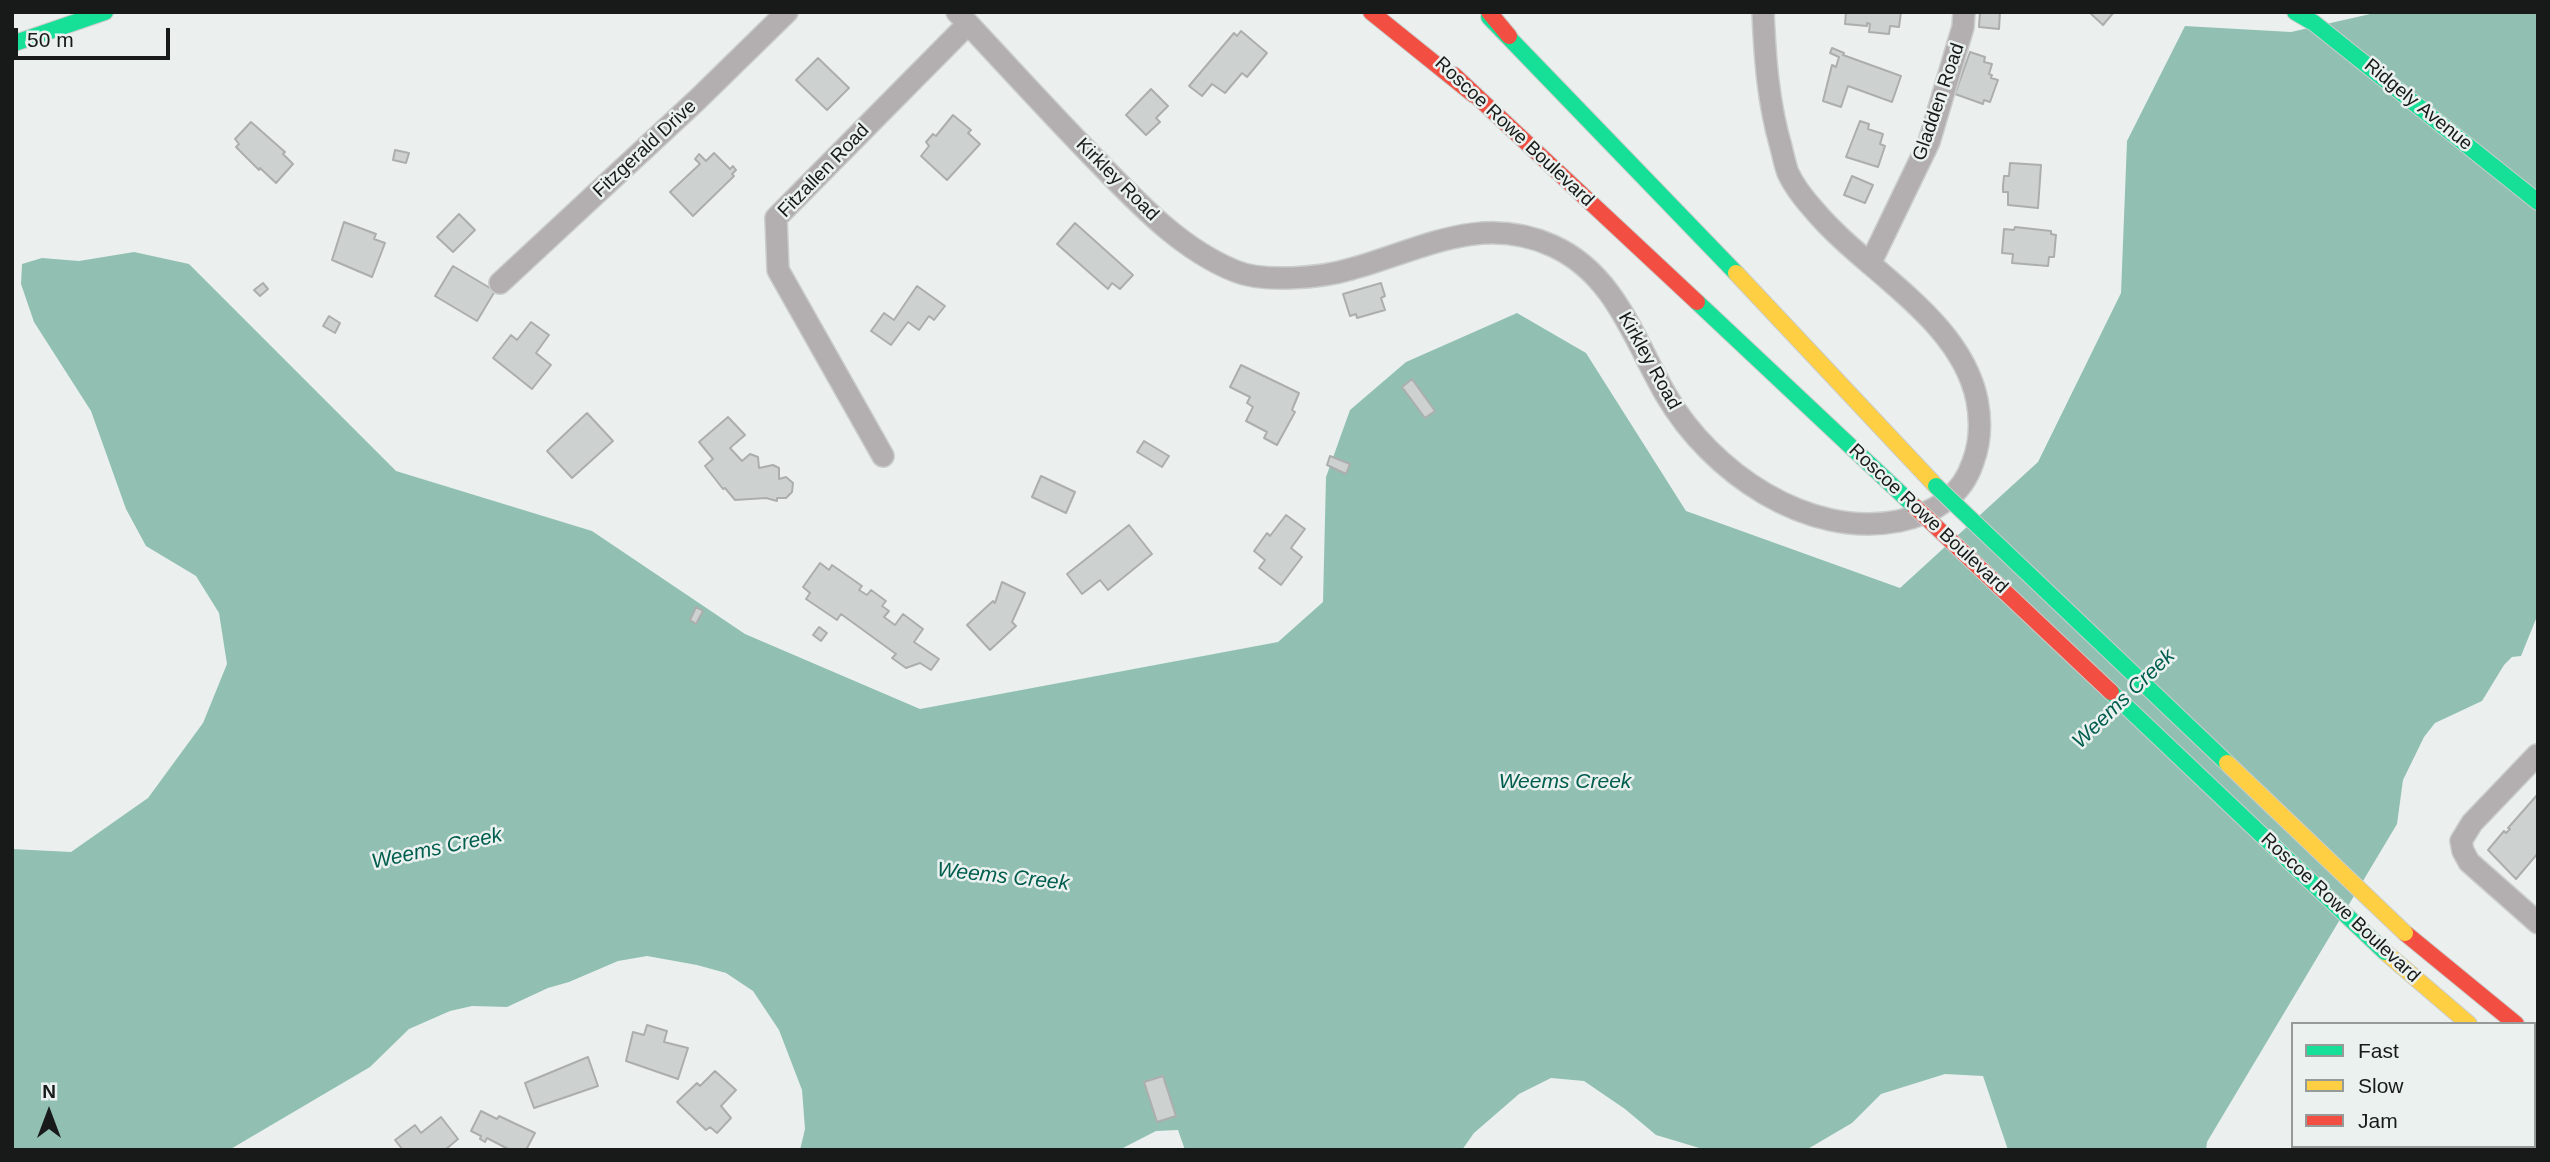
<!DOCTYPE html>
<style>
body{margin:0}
#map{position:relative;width:2550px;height:1162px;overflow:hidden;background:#ebf0ee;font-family:Helvetica,sans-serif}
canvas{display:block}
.frame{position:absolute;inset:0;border:14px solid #171a19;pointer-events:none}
.legend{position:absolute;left:2291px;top:1022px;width:245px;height:126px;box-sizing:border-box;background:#eaf1ef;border:2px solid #969b99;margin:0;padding:9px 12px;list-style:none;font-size:21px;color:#171a19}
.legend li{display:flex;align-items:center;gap:14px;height:35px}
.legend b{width:35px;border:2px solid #969b99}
.north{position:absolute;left:14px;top:1078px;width:70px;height:70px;-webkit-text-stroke:5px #eaf1ef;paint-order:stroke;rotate:0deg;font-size:19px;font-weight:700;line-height:28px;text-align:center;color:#171a19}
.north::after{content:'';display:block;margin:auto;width:24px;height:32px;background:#171a19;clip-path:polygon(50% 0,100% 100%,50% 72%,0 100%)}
.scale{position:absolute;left:14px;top:28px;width:156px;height:32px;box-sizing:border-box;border:4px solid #171a19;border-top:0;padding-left:9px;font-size:21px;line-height:24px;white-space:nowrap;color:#171a19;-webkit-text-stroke:5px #eaf1ef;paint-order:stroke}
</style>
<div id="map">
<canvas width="2550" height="1162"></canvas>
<div class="frame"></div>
<ul class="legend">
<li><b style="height:9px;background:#16e098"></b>Fast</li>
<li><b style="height:9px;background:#ffcf43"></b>Slow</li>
<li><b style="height:9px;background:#f24e42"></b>Jam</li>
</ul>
<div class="north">N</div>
<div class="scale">50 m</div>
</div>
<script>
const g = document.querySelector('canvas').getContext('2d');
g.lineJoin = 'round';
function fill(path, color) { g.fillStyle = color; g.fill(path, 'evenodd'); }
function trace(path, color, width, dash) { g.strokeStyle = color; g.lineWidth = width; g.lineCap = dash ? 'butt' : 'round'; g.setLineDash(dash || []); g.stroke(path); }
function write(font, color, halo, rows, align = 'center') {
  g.font = font + ' Helvetica,sans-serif'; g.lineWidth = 5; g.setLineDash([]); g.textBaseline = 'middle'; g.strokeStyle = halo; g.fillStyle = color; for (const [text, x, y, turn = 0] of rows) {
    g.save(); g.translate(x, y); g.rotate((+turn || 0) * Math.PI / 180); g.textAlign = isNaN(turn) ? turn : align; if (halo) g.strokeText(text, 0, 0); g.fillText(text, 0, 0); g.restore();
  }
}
fill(new Path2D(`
 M2379 12H2538V614L2521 656 2512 657 2504 665 2482 701 2435 723 2424 737 2403 780 2397 824 2207 1142 2206 1150H2008L1983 1076 1945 1074 1881 1094 1852 1123 1806 1150H1706L1656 1135 1625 1109 1584 1081 1551 1078 1519 1094 1474 1133 1462 1150H1185L1178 1130 1156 1131 1119 1150H800L805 1129 802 1090 779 1030 753 991 726 973 697 965 647 956 618 961 569 982 548 988 507 1007 472 1006 450 1011 409 1029 370 1067 229 1150H12V849L71 852 148 798 203 723 227 664 219 613 196 576 146 546 126 509 91 411 34 322 21 284 22 264 42 258 79 261 134 252 189 264 396 471 592 531 745 634 920 709 1278 642 1323 602 1326 477 1350 410 1406 362 1517 313 1586 353 1686 511 1900 588 2038 462 2121 293 2127 141 2185 26 2291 32Z`), '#91c0b3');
const building = new Path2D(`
 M1846 12H1901L1899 27 1890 26 1889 34 1869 32 1870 24 1867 23V26L1845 24Z
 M1980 12H2000L1999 29 1979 27Z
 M2089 12H2114L2103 25Z
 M1241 31 1267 53 1247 77 1242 73 1225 93 1212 84 1202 96 1189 86 1234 33 1237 36Z
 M1832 48 1844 53 1843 55 1901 76 1892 102 1848 86 1841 107 1823 101 1832 65 1836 67 1839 57 1830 53Z
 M1970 52 1985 57 1984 62 1992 64 1989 74 1992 75 1991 78 1998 80 1990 102 1984 100 1983 104 1955 94Z
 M818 58 849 88 827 110 796 80Z
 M1151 89 1168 106 1156 118 1160 122 1146 135 1126 115Z
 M953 115 971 130 968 133 980 144 947 180 921 156 929 146 926 142 933 134 936 136Z
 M1860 121 1869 124 1868 129 1883 134 1880 144 1885 146 1878 167 1846 157Z
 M251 122 285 152 283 154 293 164 276 183 260 168 259 170 236 147 239 144 235 139Z
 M395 150 409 153 406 163 393 160Z
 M714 153 730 169 733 166 736 170 732 174 734 176 693 216 670 192 700 164 695 159 699 154 706 161Z
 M2010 163 2041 165 2038 208 2008 205V192H2003V186L2004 176H2009Z
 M1852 176 1873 185 1865 203 1844 195Z
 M459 214 475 230 453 252 437 237Z
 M344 222 376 234 374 239 385 243 372 277 332 260Z
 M1075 223 1133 275 1120 289 1112 283 1108 289 1057 244Z
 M2015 227 2051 231V234L2056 235 2054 257H2049L2048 266 2012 263 2013 254 2002 253 2004 229 2014 230Z
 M453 266 495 291 477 321 435 296Z
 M263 283 268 289 260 296 254 290Z
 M1381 283 1385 296 1381 298 1385 310 1357 318 1356 314 1350 316 1343 294Z
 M917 286 945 306 934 320 929 316 919 330 908 322 891 345 871 331 884 313 894 320Z
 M329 316 340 323 335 333 323 326Z
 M531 322 549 335 536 353 551 365 532 389 493 358 511 335 517 340Z
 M1241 365 1299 393 1292 410 1295 412 1277 445 1264 438 1267 432 1246 421 1253 407 1247 403 1250 397 1230 387Z
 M1412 379 1435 411 1425 418 1402 387Z
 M587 413 613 441 572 478 547 451Z
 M728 417 745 435 730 448 742 461 750 454 758 457 759 468 773 465 779 468V479L786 477 793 483 792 492 786 498H777V501L766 498 735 500 725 488 723 489 705 466 713 459 699 442Z
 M1144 441 1169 456 1162 467 1137 452Z
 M1330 456 1350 464 1346 474 1327 465Z
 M1041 476 1075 492 1066 513 1032 497Z
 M1286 515 1305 529 1291 548 1302 557 1281 585 1259 568 1265 560 1254 551 1267 533 1270 536Z
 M1129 525 1152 554 1108 590 1100 580 1082 594 1067 574Z
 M820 563 829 570 832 565 862 586 859 590 867 595 871 590 886 601 882 606 889 611 884 617 895 625 903 614 923 629 914 642 939 659 931 670 920 663 906 668 892 658 896 654 841 614 837 620 806 599 810 593 803 587Z
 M1002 582 1025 593 1012 622 1016 626 990 650 967 625 993 601 995 603Z
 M696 607 703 611 696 624 690 620Z
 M819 627 827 633 821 641 813 635Z
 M2538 794V853L2516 879 2488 850 2504 831 2506 833 2510 829 2508 828Z
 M647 1025 667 1031 664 1042 688 1048 678 1079 626 1061 633 1032 644 1035Z
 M588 1057 598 1086 534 1108 525 1083Z
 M715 1071 736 1090 721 1106 731 1118 717 1133 710 1127 706 1130 677 1102 697 1083 700 1086Z
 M1163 1076 1176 1116 1157 1122 1144 1082Z
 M481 1111 497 1119 499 1116 535 1133 526 1150H510L487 1138 485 1142 480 1139 481 1136 471 1131Z
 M441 1117 458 1139 445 1150H403L395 1140 415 1125 421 1133Z
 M2299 1146H2337V1150H2299Z`);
fill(building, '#cdd1cf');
trace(building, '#abaead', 2);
const street = new Path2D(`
 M957 12C1005 63 1052 115 1100 164 1140 205 1181 249 1235 271 1264 283 1321 278 1351 269 1421 250 1480 213 1553 246 1615 274 1634 340 1666 395 1711 472 1807 539 1899 521 1933 514 1962 496 1973 462 1981 441 1981 421 1977 400 1960 318 1865 271 1814 210 1805 200 1794 186 1788 173 1785 165 1783 155 1781 147 1768 102 1765 58 1763 12
 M1870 264 1929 142 1963 27 1964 12
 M500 283 697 100 787 12
 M883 456 778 270 776 218 968 24
 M2537 755 2472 823 2461 841 2463 851 2469 862 2538 923`);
const fast = new Path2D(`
 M2295 12 2314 23 2538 202
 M1489 17 1736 273
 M12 44 105 12
 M1697 302 1914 506`);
const slow = new Path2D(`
 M1736 273 1936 486
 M2385 952 2469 1024`);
const jam = new Path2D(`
 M1371 12 1474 95
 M1489 12 1509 36
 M1454 75 1697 302
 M2405 933 2516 1024
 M2534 1079 2538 1082`);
trace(street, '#cacdcc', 24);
trace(fast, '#cacdcc', 18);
trace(slow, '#cacdcc', 18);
trace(jam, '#cacdcc', 18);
trace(street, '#b3afb0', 21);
trace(fast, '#16e098', 16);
trace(slow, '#ffcf43', 16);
trace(jam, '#f24e42', 16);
const fastBridge = new Path2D(`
 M1936 486 2227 763
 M2111 692 2385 952`);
const slowBridge = new Path2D(`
 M2227 763 2405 933`);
const jamBridge = new Path2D(`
 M1914 506 2111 692`);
trace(fastBridge, '#cacdcc', 18, []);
trace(slowBridge, '#cacdcc', 18, []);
trace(jamBridge, '#cacdcc', 18, []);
trace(fastBridge, '#16e098', 16);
trace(slowBridge, '#ffcf43', 16);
trace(jamBridge, '#f24e42', 16);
write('19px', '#171a19', '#eaf1ef', [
 ["Gladden Road",1939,102,-71],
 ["Ridgely Avenue",2418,105,39],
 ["Roscoe Rowe Boulevard",1514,132,43],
 ["Fitzgerald Drive",645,149,-43],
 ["Fitzallen Road",824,171,-46],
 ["Kirkley Road",1117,180,45],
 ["Kirkley Road",1649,361,61],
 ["Roscoe Rowe Boulevard",1928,519,43],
 ["Roscoe Rowe Boulevard",2340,908,43]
]);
write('italic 21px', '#005e4e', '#eaf1ef', [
 ["Weems Creek",2124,699,-44],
 ["Weems Creek",1565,782],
 ["Weems Creek",437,849,-12],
 ["Weems Creek",1003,877,6]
]);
</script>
